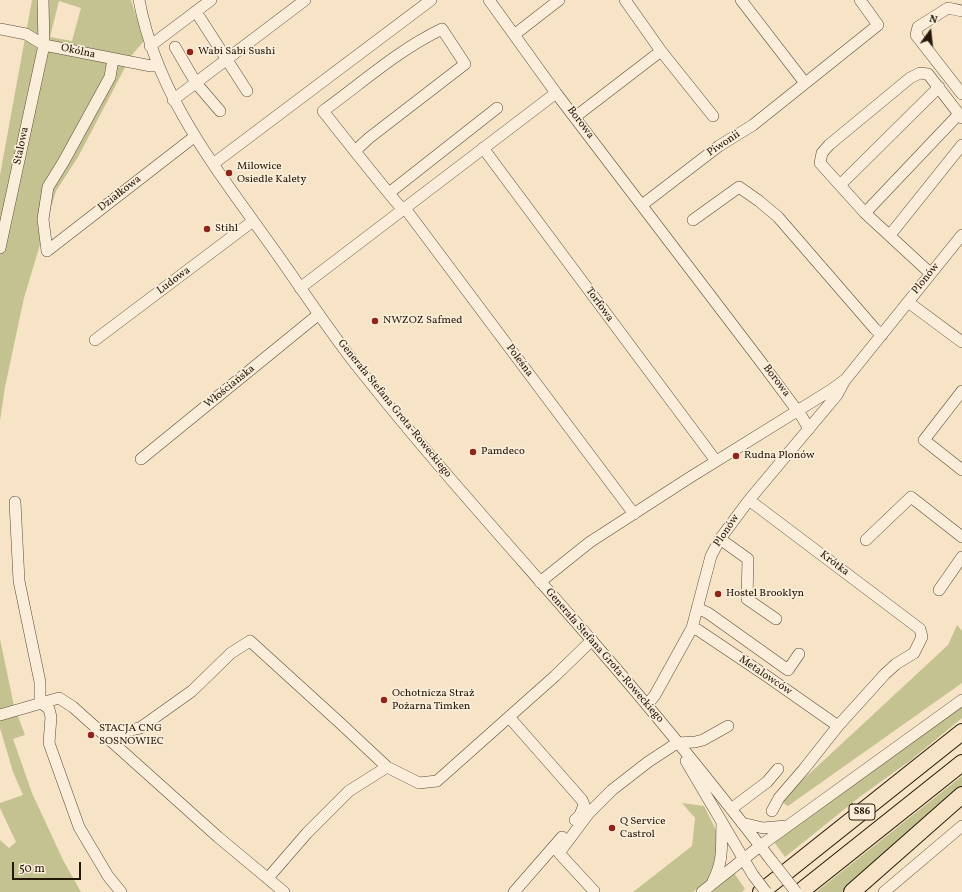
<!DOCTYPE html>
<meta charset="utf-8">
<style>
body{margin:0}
#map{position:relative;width:962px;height:892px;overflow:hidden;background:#f7e4c6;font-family:Vollkorn,serif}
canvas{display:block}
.north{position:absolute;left:910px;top:12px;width:40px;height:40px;-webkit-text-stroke:3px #faedda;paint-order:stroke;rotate:15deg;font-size:11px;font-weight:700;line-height:16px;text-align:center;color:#241807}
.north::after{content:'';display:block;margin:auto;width:14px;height:18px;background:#241807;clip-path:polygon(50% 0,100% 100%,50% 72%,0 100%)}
.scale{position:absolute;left:12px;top:862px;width:69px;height:18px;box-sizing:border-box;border:2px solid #241807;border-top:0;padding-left:5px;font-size:12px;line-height:14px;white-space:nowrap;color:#241807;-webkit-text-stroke:3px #faedda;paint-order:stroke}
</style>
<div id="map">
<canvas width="962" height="892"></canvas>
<div class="north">N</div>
<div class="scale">50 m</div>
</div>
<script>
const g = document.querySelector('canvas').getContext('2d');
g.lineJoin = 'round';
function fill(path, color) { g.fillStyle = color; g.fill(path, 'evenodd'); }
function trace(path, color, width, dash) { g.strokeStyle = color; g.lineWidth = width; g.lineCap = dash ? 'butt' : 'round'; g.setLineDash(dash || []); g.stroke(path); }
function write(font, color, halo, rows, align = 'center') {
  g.font = font + ' Vollkorn,serif'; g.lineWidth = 3.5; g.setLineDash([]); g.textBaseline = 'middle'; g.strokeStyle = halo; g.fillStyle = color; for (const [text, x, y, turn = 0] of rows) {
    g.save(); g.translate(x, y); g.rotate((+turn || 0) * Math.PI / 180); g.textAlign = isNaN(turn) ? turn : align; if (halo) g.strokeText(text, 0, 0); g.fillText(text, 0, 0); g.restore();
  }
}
fill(new Path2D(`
 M32 0H131L144 41 131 56 78 157 56 191 24 298 5 387 0 421V175ZM59 1 81 8 72 41 50 37Z
 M957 625 962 631V683L788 806 780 801 948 645Z
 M0 639 14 706 25 735 13 739 32 793 63 860 81 892H0V840L9 848 16 842 0 808V803L23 795 13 772 0 728Z
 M962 707V718L911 760 861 796 785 857 774 842Z
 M962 776V787L842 892H816Z
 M682 803 704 806 713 824 717 833V861L709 879 693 892H633L692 846 695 818Z
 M734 873 745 889 742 892H712Z`), '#c4c290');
const minor = new Path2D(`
 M139 0C158 100 220 173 277 254 306 295 333 337 365 376 438 468 517 554 594 643 655 713 714 786 771 860
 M489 0 556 93 761 362 802 417 809 429
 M625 0 661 51 713 116
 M741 0 805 83
 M962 11 948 8 918 27 916 35 962 94
 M200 18 247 91
 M0 29 26 34 44 45 151 66H158
 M514 35 559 0
 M150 46 211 0
 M175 47 196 83 220 111
 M173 100 305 0
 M575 117 661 51
 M483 148 716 461
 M355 151 369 138 465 64 442 29C398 50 362 83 323 111 349 144 375 177 402 209
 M213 164 431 0
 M840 185 939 87
 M389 193 497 108
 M642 205 719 146 753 125 878 25 860 0
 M404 207 634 514
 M865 213 959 114
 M693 220 739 187 759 201 778 217 875 329 882 335
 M890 235 962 145
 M0 248 44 45 43 0
 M47 251 43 219 48 187 64 161 110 77 113 59
 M47 251 194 137
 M930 273 865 213 820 163 822 153 829 145 910 78 920 73 928 74 962 118
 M300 288 556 93
 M908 302 962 342
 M95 340 253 221
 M962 391 924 440 962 470
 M141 459 319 314
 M749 500 920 629 922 637 914 653 896 664 885 674 838 726 804 769 779 798 772 811
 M15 502 19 581 40 682V702
 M720 539 748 559 747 599 776 619
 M866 540 911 497 962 537
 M540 582 590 542 689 478 831 390 846 379 962 235
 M939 590 962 557
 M697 608 708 613 788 670 799 654
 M692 628 698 630 768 677 838 726
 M40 702 49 709 51 717 49 743 79 827 108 876 121 892
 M647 705 655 695 692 628 711 556 720 539 749 500 837 395 844 382
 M0 715 59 698 73 707 218 837 284 892
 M509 717 582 800 584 805 580 815 575 820
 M106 735 140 728 192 691 231 653 250 641 339 722 387 767 419 783 437 781 555 676 592 640
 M686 761 753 875
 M731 809 767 782 778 769
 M742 823 763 828 786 826
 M268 878 307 833 349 791 387 767
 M713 881C724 860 721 846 722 822
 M594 891 559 853 589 813 612 790 648 762 677 743 695 742 703 740 728 726
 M514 892 562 837
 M702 892 760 846 962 700
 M884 892 962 826`);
const highway = new Path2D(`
 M761 892 962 732
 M800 892 962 763
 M852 892 962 795`);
trace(minor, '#594b37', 12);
trace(highway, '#241807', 18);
trace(minor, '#faedda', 11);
trace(highway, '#f7e4c6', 16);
const minorBridge = new Path2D(`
 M771 860 796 892
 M753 875 766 892`);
trace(minorBridge, '#594b37', 12, []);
trace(minorBridge, '#faedda', 11);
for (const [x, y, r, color] of [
 [190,52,4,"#8f2418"],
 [229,173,4,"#8f2418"],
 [207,229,4,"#8f2418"],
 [375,321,4,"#8f2418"],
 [473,452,4,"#8f2418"],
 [736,456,4,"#8f2418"],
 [718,594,4,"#8f2418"],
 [384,700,4,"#8f2418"],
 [91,735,4,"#8f2418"],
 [612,828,4,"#8f2418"]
]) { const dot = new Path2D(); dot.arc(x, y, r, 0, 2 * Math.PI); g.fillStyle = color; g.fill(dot); trace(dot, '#faedda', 1.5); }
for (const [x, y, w] of [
 [862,812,26]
]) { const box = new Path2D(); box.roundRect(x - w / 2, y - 8, w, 16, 3); g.fillStyle = '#faedda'; g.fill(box); trace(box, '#241807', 1); }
write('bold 10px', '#241807', null, [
 ["S86",862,812]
]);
write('11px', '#241807', '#faedda', [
 ["Okólna",78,52,12],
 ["Borowa",580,123,53],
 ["Piwonii",724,144,-34],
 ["Stalowa",22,146,-78],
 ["Działkowa",120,194,-38],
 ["Plonów",926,279,-51],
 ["Ludowa",174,281,-37],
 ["Torfowa",599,305,54],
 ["Poleśna",519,361,53],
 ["Borowa",776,381,53],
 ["Włościańska",230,387,-39],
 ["Generała Stefana Grota-Roweckiego",394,409,51],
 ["Plonów",727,531,-56],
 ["Krótka",834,564,37],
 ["Generała Stefana Grota-Roweckiego",604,656,49],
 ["Metalowców",765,676,34]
]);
write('11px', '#241807', '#faedda', [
 ["Wabi Sabi Sushi",198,52],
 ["Milowice",237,167],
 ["Osiedle Kalety",237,180],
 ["Stihl",215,229],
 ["NWZOZ Safmed",383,321],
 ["Pamdeco",481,452],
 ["Rudna Plonów",744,456],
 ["Hostel Brooklyn",726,594],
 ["Ochotnicza Straż",392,694],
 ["Pożarna Timken",392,707],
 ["STACJA CNG",99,729],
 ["SOSNOWIEC",99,742],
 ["Q Service",620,822],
 ["Castrol",620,835]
], 'left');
</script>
